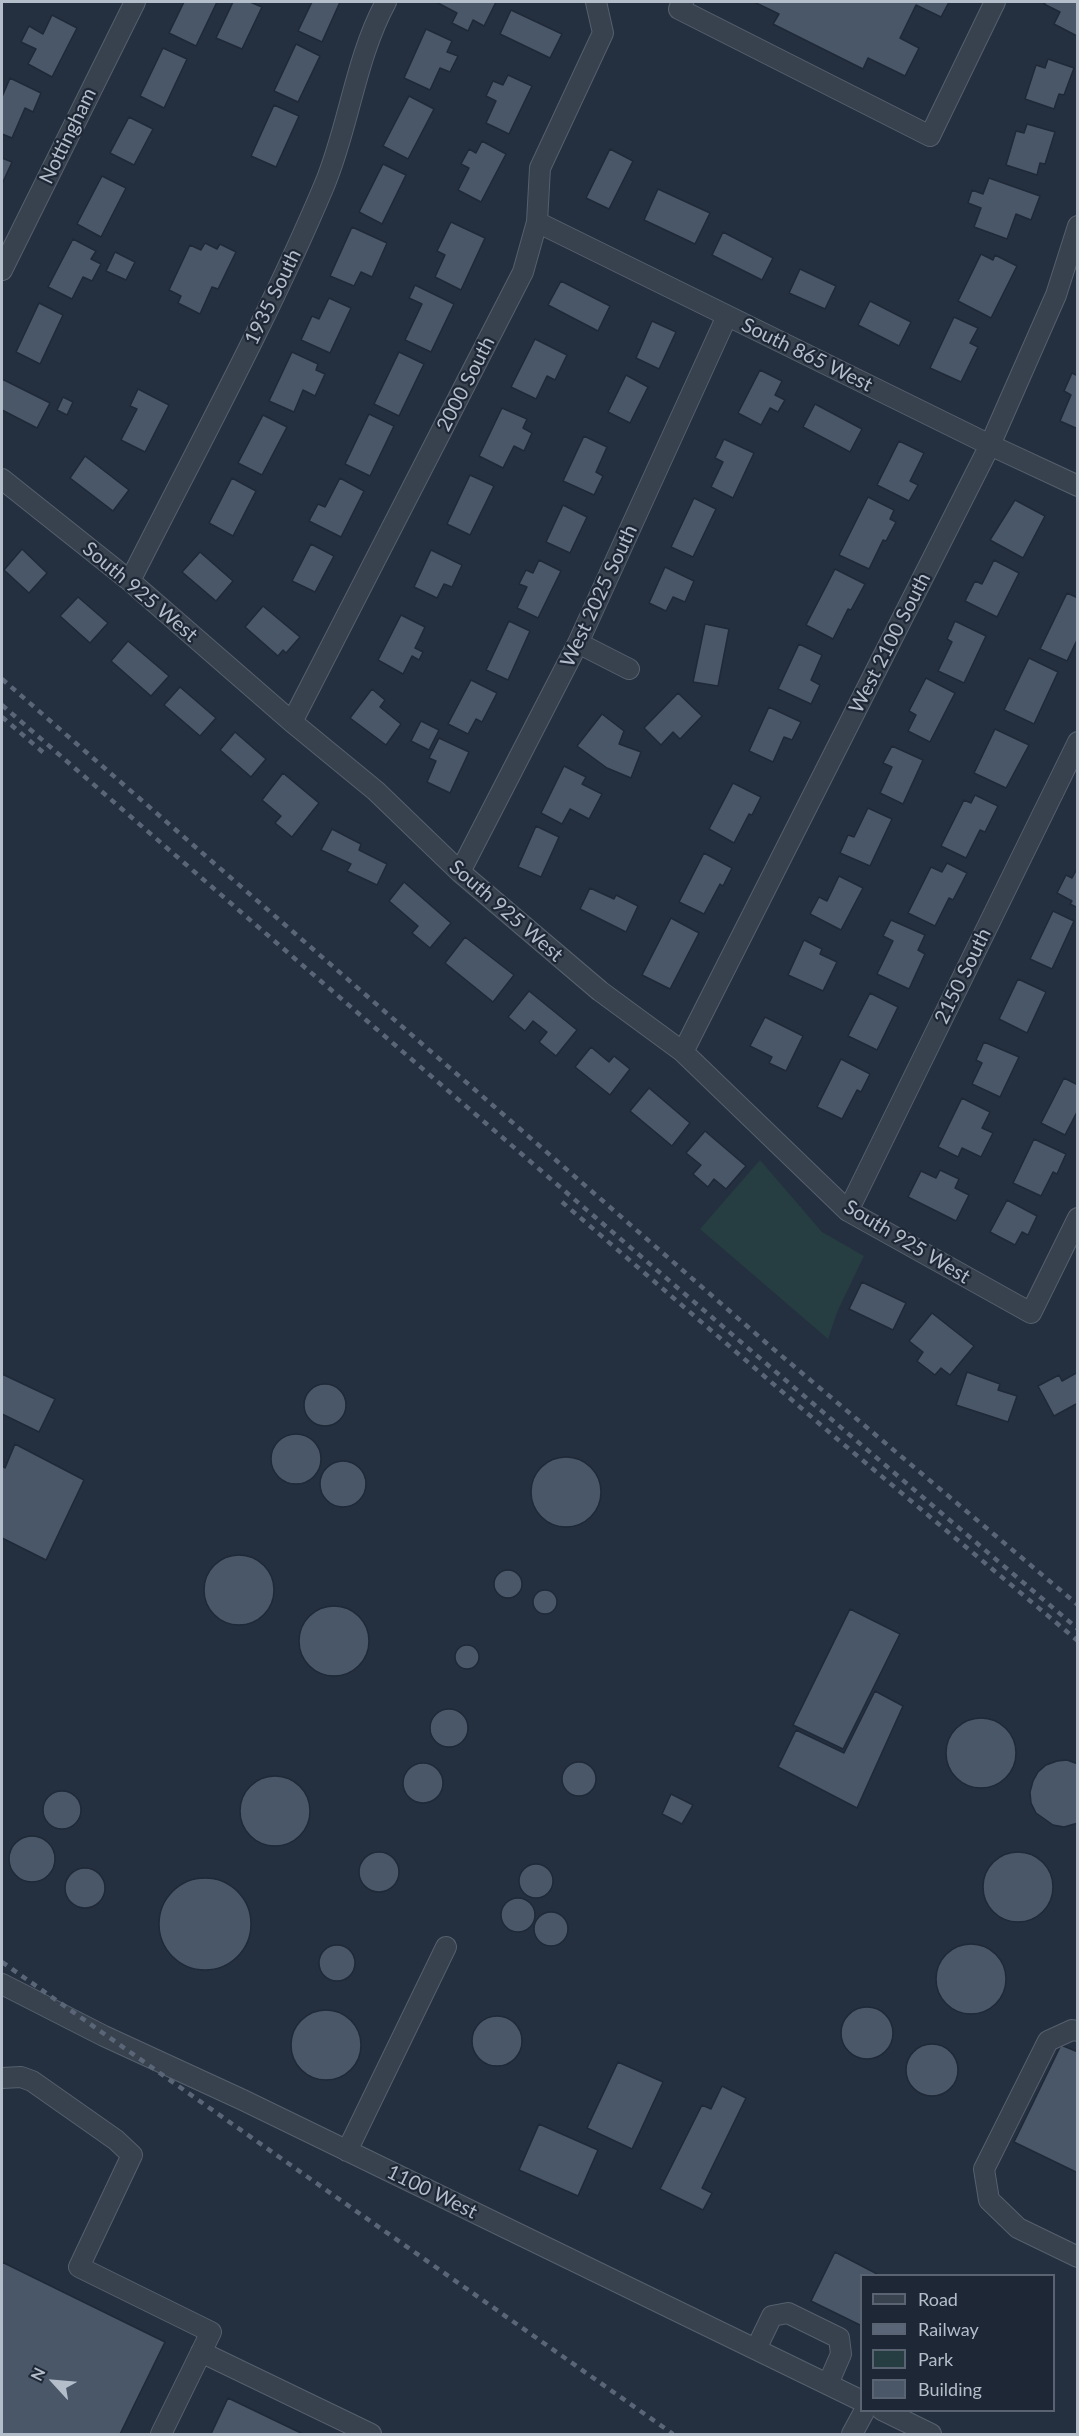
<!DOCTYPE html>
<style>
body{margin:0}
#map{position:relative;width:1079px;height:2436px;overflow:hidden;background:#243040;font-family:Lato,sans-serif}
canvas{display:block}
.frame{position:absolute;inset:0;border:3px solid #b4bdca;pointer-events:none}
.legend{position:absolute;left:860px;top:2274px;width:195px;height:138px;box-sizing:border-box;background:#1d2735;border:2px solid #596371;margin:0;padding:8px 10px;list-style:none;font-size:18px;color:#b4bdca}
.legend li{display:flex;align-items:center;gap:12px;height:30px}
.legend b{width:30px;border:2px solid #596371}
.north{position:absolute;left:24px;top:2352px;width:60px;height:60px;-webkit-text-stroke:4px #1d2735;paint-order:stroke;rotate:296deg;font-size:16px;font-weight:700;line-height:24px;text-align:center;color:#b4bdca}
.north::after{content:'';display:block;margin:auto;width:21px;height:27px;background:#b4bdca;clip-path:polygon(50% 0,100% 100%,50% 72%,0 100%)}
</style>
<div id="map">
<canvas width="1079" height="2436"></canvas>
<div class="frame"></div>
<ul class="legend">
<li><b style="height:8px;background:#38424f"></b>Road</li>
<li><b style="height:8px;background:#5a6677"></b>Railway</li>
<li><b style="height:16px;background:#263e41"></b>Park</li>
<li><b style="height:16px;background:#4a5769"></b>Building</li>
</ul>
<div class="north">N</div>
</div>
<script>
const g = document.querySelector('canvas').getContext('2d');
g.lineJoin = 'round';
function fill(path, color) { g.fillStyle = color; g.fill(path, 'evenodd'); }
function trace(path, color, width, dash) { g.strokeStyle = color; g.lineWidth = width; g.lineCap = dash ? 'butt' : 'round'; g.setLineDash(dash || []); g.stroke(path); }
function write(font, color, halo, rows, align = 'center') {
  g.font = font + ' Lato,sans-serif'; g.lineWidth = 4.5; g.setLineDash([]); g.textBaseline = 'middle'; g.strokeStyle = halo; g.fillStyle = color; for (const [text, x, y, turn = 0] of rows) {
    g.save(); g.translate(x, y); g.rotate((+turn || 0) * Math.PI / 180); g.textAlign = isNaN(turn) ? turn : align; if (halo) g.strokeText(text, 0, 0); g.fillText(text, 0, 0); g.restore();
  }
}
fill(new Path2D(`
 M760 1160 822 1232 864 1256 838 1310 828 1339 700 1229Z`), '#263e41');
const building = new Path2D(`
 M184 2H217L196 46 169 33Z
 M233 2H250L262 7 242 49 216 38Z
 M312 2H340L322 42 298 31Z
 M436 2H496L484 26 473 20 468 31 452 23 457 13Z
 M754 2H949L941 17 916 5 900 38 919 48 905 76 868 58 863 69 773 24 779 14Z
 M1046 2H1078L1077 36 1054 24 1060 12 1044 4Z
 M511 10 562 34 550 58 500 34Z
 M52 15 77 28 52 77 28 64 36 49 21 42 29 26 43 34Z
 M426 29 452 41 447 52 458 56 450 72 440 68 430 90 404 78Z
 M296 44 320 56 298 102 274 91Z
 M163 48 187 59 164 108 140 96Z
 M1048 59 1074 68 1064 95 1059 94 1054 109 1025 99 1036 65 1045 68Z
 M508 75 532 86 509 134 486 123 496 101 486 96 493 81 503 85Z
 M10 78 41 93 33 112 25 108 12 138 2 134V97Z
 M409 96 434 109 408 159 383 146Z
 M274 105 299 116 276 167 251 156Z
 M129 117 153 129 134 165 110 153Z
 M1027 124 1055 132 1045 164 1040 163 1037 175 1006 165 1016 131 1024 133Z
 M482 141 506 154 481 202 458 190 469 168 461 164 469 149 476 153Z
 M610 149 633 161 609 209 586 198Z
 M2 158 12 162 2 184Z
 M383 164 406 175 382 224 359 212Z
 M102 176 126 188 101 237 77 224Z
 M989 178 1040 196 1031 220 1016 214 1007 239 974 227 981 208 968 203 972 190 983 194Z
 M658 189 710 213 695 244 644 220Z
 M451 222 485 238 461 290 435 277 445 255 437 251Z
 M352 227 387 243 372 277 361 272 354 286 330 276Z
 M723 232 773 258 762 280 712 255Z
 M73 239 96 251 91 259 101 264 92 281 83 277 72 299 48 287Z
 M205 243 217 249 220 244 236 252 218 289 212 287 200 314 178 303 181 296 169 290 190 245 201 250Z
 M115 252 135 262 126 280 106 271Z
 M981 254 993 260 995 255 1017 266 991 318 958 301Z
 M800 269 836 286 825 309 789 293Z
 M561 281 610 306 598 331 548 305Z
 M415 285 454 304 431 352 405 340 422 304 409 298Z
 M329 298 351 308 330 353 301 340 312 316 319 319Z
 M870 301 911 322 899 346 858 325Z
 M39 303 63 315 40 364 16 352Z
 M954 317 978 328 970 343 978 347 961 382 930 368Z
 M652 321 676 332 659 369 636 358Z
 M535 339 567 355 555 380 547 376 536 399 511 387Z
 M292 352 318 364 316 370 325 374 315 396 303 390 294 412 269 401Z
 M399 352 424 364 399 416 374 404Z
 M760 370 782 381 775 395 785 400 778 412 770 408 761 425 738 413Z
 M1072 373 1078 376V429L1060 421 1071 395 1064 391Z
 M626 375 648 387 630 423 608 412Z
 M2 379 50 403 37 428 2 410Z
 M138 389 169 405 145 452 121 440 137 409 130 406Z
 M63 397 73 402 67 415 57 410Z
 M815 404 862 429 850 452 803 427Z
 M502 408 527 419 523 428 532 433 524 451 514 446 503 468 479 456Z
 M369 414 394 426 370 476 345 464Z
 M263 415 287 427 262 475 238 463Z
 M584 436 607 447 596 472 603 476 594 495 563 481Z
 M724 439 754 453 733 498 711 487 723 462 715 458Z
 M899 441 924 453 910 481 918 485 909 501 877 485Z
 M85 456 129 490 113 511 70 478Z
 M470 475 494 486 470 535 447 524Z
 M232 478 256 491 233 536 209 523Z
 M340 478 364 491 341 537 309 521 318 504 325 507Z
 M868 497 894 510 890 519 896 522 886 541 883 540 869 569 839 555Z
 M694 498 716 509 693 557 671 547Z
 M1015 500 1045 516 1023 558 990 540Z
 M563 505 587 517 570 553 546 542Z
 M311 544 334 556 315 592 292 581Z
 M22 549 47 573 29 593 4 570Z
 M431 550 462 565 452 587 444 584 437 598 414 587Z
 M200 552 233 581 216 601 182 572Z
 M539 560 561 571 538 618 517 608 527 587 519 584 526 570 533 573Z
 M994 560 1019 573 997 617 965 601 975 581 982 584Z
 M665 567 694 581 685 602 673 597 666 611 649 603Z
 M835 569 865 584 851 610 848 609 833 639 806 625Z
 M1067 593 1078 598V638L1067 661 1040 649Z
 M78 597 108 623 90 643 60 616Z
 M263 606 300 637 286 653 283 650 278 656 245 627Z
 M401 615 425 627 415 648 423 652 419 660 412 656 403 674 378 660Z
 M509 621 530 631 508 680 486 670Z
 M955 621 986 636 964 683 938 671 952 642 947 639Z
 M705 624 729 629 718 686 693 682Z
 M128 641 169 676 151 696 111 661Z
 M799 644 822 655 811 680 820 685 811 704 778 689Z
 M1029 658 1058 672 1034 724 1004 710Z
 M926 678 955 693 930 742 908 731 916 715 909 711Z
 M471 680 497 693 482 722 476 719 468 734 448 724Z
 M180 687 216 718 200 736 164 705Z
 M372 689 385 700 380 707 401 724 386 745 350 718Z
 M678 693 702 716 680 739 673 732 661 745 644 728Z
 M769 707 801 722 792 740 784 737 773 762 749 751Z
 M602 714 624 731 619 744 641 752 631 778 607 768 577 746Z
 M421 721 439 730 429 750 411 741Z
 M995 729 1029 745 1006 788 974 773Z
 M235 732 266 759 251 777 220 750Z
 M439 738 469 752 450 793 427 782 436 761 429 758Z
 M892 746 923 760 903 804 880 793 892 767 883 763Z
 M564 766 586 777 582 784 602 794 589 819 570 809 562 824 541 813Z
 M283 773 319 803 292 837 275 823 281 816 262 800Z
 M733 783 761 797 752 815 749 814 734 843 709 829Z
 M975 795 998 806 985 832 980 830 966 858 941 846 964 800 971 803Z
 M868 808 892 819 870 866 840 853 848 835 854 837Z
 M536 826 559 837 541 877 518 867Z
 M332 829 361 844 359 850 387 864 377 885 347 871 351 864 321 850Z
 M704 853 732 868 723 886 720 884 704 914 679 902Z
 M947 863 967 873 953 900 949 898 935 926 908 913 931 867 942 872Z
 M1078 867V908L1070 904 1072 901 1057 893 1066 875 1072 878Z
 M839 876 863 888 841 930 810 914 819 897 827 901Z
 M404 882 451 923 430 948 412 933 418 926 389 901Z
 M590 888 614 899 616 895 638 906 626 932 580 909Z
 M1053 911 1074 921 1052 969 1030 959Z
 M671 918 699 933 670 989 642 975Z
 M891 920 925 935 918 950 925 954 909 989 877 974 893 941 883 936Z
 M465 937 514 975 493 1002 445 963Z
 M804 940 822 949 820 954 837 962 823 991 788 975Z
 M1018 979 1046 992 1027 1033 999 1019Z
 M529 991 577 1030 556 1056 539 1042 547 1032 533 1021 525 1031 508 1017Z
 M870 993 898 1007 877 1050 848 1036Z
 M765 1017 803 1036 786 1071 769 1063 772 1057 750 1046Z
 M984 1042 1019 1057 1000 1097 972 1084 982 1063 976 1060Z
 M591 1047 609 1062 614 1056 630 1069 610 1095 575 1067Z
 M841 1059 870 1074 861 1092 857 1090 842 1119 817 1107Z
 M1064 1078 1078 1085V1110L1065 1135 1041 1123Z
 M649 1088 690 1123 672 1146 630 1111Z
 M962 1098 990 1112 982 1128 993 1133 981 1157 962 1148 958 1157 938 1147Z
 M705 1131 746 1166 726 1189 714 1179 708 1187 693 1174 701 1165 686 1153Z
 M1034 1139 1066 1154 1057 1174 1053 1172 1041 1196 1013 1183Z
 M940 1170 959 1179 955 1188 969 1195 956 1221 908 1197 921 1171 936 1178Z
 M1007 1200 1037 1216 1028 1235 1022 1232 1015 1245 990 1232Z
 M862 1282 906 1303 893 1330 849 1309Z
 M932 1313 974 1346 950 1375 941 1368 935 1375 917 1361 923 1352 909 1341Z
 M967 1372 1000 1384 998 1390 1017 1396 1008 1422 956 1405Z
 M1078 1372V1403L1054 1416 1038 1386 1059 1375 1062 1381Z
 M2 1374 55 1399 39 1432 2 1414Z
 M304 1405a21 21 0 1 1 42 0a21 21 0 1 1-42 0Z
 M271 1459a25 25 0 1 1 50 0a25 25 0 1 1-50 0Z
 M15 1444 84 1480 46 1560 2 1538V1466L5 1468Z
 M531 1492a35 35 0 1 1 70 0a35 35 0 1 1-70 0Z
 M320 1484a23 23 0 1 1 46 0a23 23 0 1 1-46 0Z
 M204 1590a35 35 0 1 1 70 0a35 35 0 1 1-70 0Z
 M494 1584a14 14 0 1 1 28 0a14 14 0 1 1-28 0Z
 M533 1602a12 12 0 1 1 24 0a12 12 0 1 1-24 0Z
 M299 1641a35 35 0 1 1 70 0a35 35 0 1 1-70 0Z
 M850 1609 900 1634 843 1749 793 1725Z
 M455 1657a12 12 0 1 1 24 0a12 12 0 1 1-24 0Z
 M875 1691 903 1706 857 1808 778 1767 796 1730 844 1753Z
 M430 1728a19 19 0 1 1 38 0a19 19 0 1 1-38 0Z
 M946 1753a35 35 0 1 1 70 0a35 35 0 1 1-70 0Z
 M1067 1760 1078 1764V1823L1064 1827 1053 1825 1036 1813 1031 1803 1030 1792 1033 1781 1038 1772 1046 1765 1057 1761Z
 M562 1779a17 17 0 1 1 34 0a17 17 0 1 1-34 0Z
 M403 1783a20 20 0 1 1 40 0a20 20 0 1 1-40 0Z
 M240 1811a35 35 0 1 1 70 0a35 35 0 1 1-70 0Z
 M43 1810a19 19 0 1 1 38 0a19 19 0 1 1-38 0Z
 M671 1794 693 1805 682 1824 662 1814Z
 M9 1859a23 23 0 1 1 46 0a23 23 0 1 1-46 0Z
 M983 1887a35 35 0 1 1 70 0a35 35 0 1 1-70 0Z
 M359 1872a20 20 0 1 1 40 0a20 20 0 1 1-40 0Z
 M519 1881a17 17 0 1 1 34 0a17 17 0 1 1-34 0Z
 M65 1888a20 20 0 1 1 40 0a20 20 0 1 1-40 0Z
 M159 1924a46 46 0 1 1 92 0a46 46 0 1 1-92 0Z
 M501 1915a17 17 0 1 1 34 0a17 17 0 1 1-34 0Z
 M534 1929a17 17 0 1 1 34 0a17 17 0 1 1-34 0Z
 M936 1979a35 35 0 1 1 70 0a35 35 0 1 1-70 0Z
 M319 1963a18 18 0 1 1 36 0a18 18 0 1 1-36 0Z
 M841 2033a26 26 0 1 1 52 0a26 26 0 1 1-52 0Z
 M291 2045a35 35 0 1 1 70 0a35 35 0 1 1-70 0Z
 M472 2041a25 25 0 1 1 50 0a25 25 0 1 1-50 0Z
 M906 2070a26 26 0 1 1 52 0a26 26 0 1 1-52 0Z
 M1061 2045 1078 2052V2173L1014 2142Z
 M618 2062 663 2082 632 2149 587 2128Z
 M722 2086 746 2098 702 2188 712 2193 703 2210 660 2189 702 2105 711 2109Z
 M539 2124 598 2150 578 2196 519 2170Z
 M835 2252 881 2276H862V2326L811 2301Z
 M2 2262 165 2342 120 2434H2Z
 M228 2398 303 2434H211Z`);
fill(building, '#4a5769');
trace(building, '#1f2937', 1.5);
const minor = new Path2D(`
 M683 2 679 9 930 136 995 2
 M537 222 990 445 1078 486
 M2 270 135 2
 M2 479 130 581 292 722 376 791 460 872 600 991 683 1052 848 1211 1031 1313 1078 1218
 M130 581C196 450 267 321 324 186 349 127 355 59 386 2
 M578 643 629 669
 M292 722 523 272 537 222 540 168 603 33 596 2
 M460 872 578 643 727 316
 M683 1052 990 445 1056 295 1078 226
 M848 1211 1078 742
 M2 1984 104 2036 243 2100 862 2401
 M1078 2031 1072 2030 1048 2041 984 2169 989 2200 1018 2228 1078 2257
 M2 2078 21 2077 32 2081 116 2140 132 2155 79 2267 211 2332 161 2434
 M347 2151 446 1947
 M756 2349 772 2316 788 2313 839 2338 841 2354 828 2384
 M201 2352 371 2434
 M882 2410 931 2434
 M852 2434 865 2410`);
trace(minor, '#56606d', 22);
trace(minor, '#38424f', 20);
trace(new Path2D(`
 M2 679 771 1347 1078 1605
 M2 705C359 1015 717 1323 1078 1629
 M2 717 45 754
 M562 1202 836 1438 1078 1641
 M2 1962 673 2434`), '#5a6677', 4.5, [6, 6]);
write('20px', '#b4bdca', '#1d2735', [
 ["Nottingham",68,136,-64],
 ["1935 South",273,297,-64],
 ["South 865 West",807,355,26],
 ["2000 South",466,384,-63],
 ["South 925 West",140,592,40],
 ["West 2025 South",599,596,-65],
 ["West 2100 South",890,643,-63],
 ["South 925 West",506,911,41],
 ["2150 South",963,976,-64],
 ["South 925 West",907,1242,31],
 ["1100 West",432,2192,26]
]);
</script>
